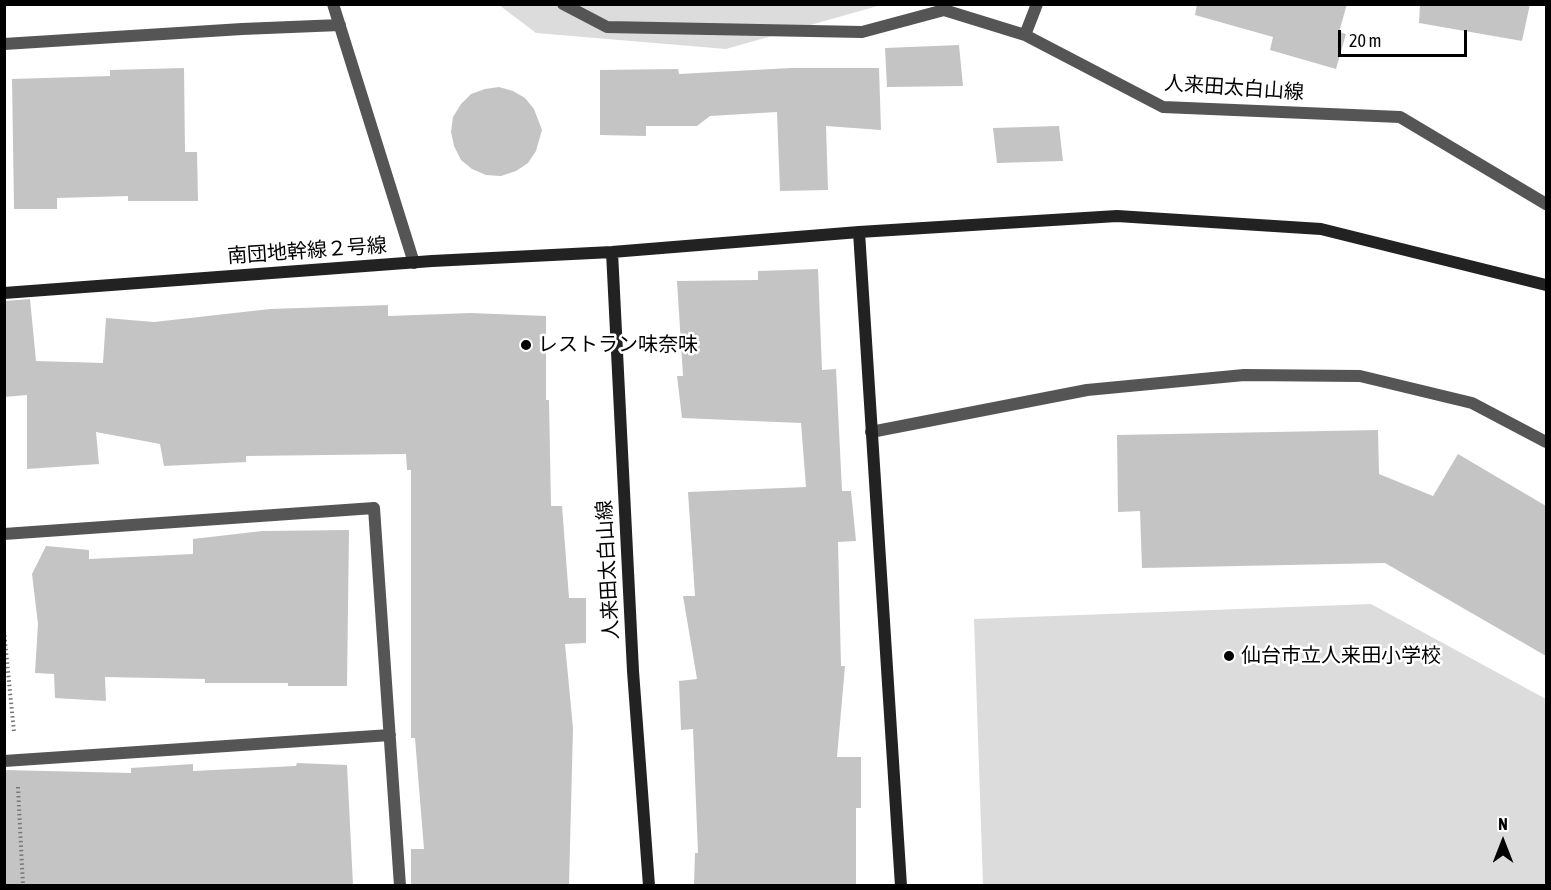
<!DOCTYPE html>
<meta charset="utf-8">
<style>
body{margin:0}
#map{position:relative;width:1551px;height:890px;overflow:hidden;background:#fff;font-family:"Asap Condensed",sans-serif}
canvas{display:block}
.frame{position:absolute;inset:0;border:6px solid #000;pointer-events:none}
.north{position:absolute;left:1473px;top:812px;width:60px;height:60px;-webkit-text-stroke:4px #fff;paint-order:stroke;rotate:0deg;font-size:16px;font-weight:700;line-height:24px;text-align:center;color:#000}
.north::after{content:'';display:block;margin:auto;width:21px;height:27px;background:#000;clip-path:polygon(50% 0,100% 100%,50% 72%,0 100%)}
.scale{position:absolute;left:1338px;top:30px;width:129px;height:27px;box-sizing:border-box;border:3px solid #000;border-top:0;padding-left:8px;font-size:18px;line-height:21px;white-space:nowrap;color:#000;-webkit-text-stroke:4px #fff;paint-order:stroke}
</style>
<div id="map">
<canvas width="1551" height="890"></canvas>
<div class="frame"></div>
<div class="north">N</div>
<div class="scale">20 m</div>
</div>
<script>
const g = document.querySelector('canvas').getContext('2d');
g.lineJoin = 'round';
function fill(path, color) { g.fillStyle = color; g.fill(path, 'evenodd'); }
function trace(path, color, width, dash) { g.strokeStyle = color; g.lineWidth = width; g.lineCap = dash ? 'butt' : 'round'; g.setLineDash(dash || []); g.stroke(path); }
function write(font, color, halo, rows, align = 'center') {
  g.font = font + ' "Asap Condensed","Noto Sans JP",sans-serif'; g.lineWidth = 5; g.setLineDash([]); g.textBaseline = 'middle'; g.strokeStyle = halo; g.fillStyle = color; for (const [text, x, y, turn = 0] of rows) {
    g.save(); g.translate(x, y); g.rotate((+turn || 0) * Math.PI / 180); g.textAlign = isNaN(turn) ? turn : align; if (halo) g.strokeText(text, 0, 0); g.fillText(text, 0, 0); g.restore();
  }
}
fill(new Path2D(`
 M499 5H881L726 49 536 33Z
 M1371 604 1546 699V885H983L974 619Z`), '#dcdcdc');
fill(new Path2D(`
 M1197 4H1347L1339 32 1346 34 1336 69 1270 50 1273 37 1195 15Z
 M1420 4H1530L1522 41 1419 23Z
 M959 45 963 86 887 87 885 48Z
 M184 68 185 152H197L198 201H128V196L57 198V209H14L12 79 110 76V70Z
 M791 68H879L881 130 826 126 828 190 780 191 777 112 710 116 697 126H646V136L600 135V70L678 69 679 74Z
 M499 87 513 91 525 98 534 109 542 130 536 151 528 163 516 171 501 176 486 175 472 169 461 160 454 146 451 132 453 117 461 104 471 94 485 89Z
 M1059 126 1063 161 997 163 993 128Z
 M818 269 822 370 836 369 842 491H851L856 541 838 542 841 666H845L837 757H861V808H856V885H694L695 853H698L693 729 681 730 679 681 697 679 683 596H695L688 492 806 487 801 423 682 418 677 376H683L677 281 758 280V271Z
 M30 299 36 361 103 363 106 318 154 322 270 309 388 305V316L471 313 546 316V400H549L551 506H562L569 598H586V643L565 644 573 728 569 885H411V849H424L415 738H411V470H407L406 454 246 456V462L164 466 160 444 96 432 99 464 27 469V395L4 397V301Z
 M1378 430 1379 474 1433 496 1458 454 1546 506V656L1385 563 1142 568 1140 511 1118 512 1117 435Z
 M349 530 347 686H288V683H205V679L105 677 106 701 55 698 54 674 35 673 38 624 32 574 46 546 89 550V559L193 554V539L262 531Z
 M297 763 347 765 353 885H4V770L131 773V768L193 764V771L296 766Z`), '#c4c4c4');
trace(new Path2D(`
 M4 631 14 732
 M18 787 23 886`), '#777', 4, [1.5, 3]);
trace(new Path2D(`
 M871 432 1087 390 1244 375 1360 376 1472 403 1546 442`), '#555', 12);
trace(new Path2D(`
 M333 4 414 263
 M563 4 607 27 862 32 944 10 1025 35 1163 107 1400 117 1546 204
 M1025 35 1037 4
 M4 44 242 29 340 25
 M4 534 374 508 400 886
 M4 761 390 735`), '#555', 12);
trace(new Path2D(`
 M859 232 901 886
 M612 252 633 671 649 886
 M4 293 432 261 612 252 859 232 1117 216 1321 229 1546 285`), '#222', 12);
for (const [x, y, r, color] of [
 [526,345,6,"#000"],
 [1229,656,6,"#000"]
]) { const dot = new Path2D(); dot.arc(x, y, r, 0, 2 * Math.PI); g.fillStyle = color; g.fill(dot); trace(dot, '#fff', 2); }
write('20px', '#000', '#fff', [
 ["人来田太白山線",1234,88,4],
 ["南団地幹線２号線",307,251,-4],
 ["人来田太白山線",608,570,-93]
]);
write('20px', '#000', '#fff', [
 ["レストラン味奈味",538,345],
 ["仙台市立人来田小学校",1241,656]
], 'left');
</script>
